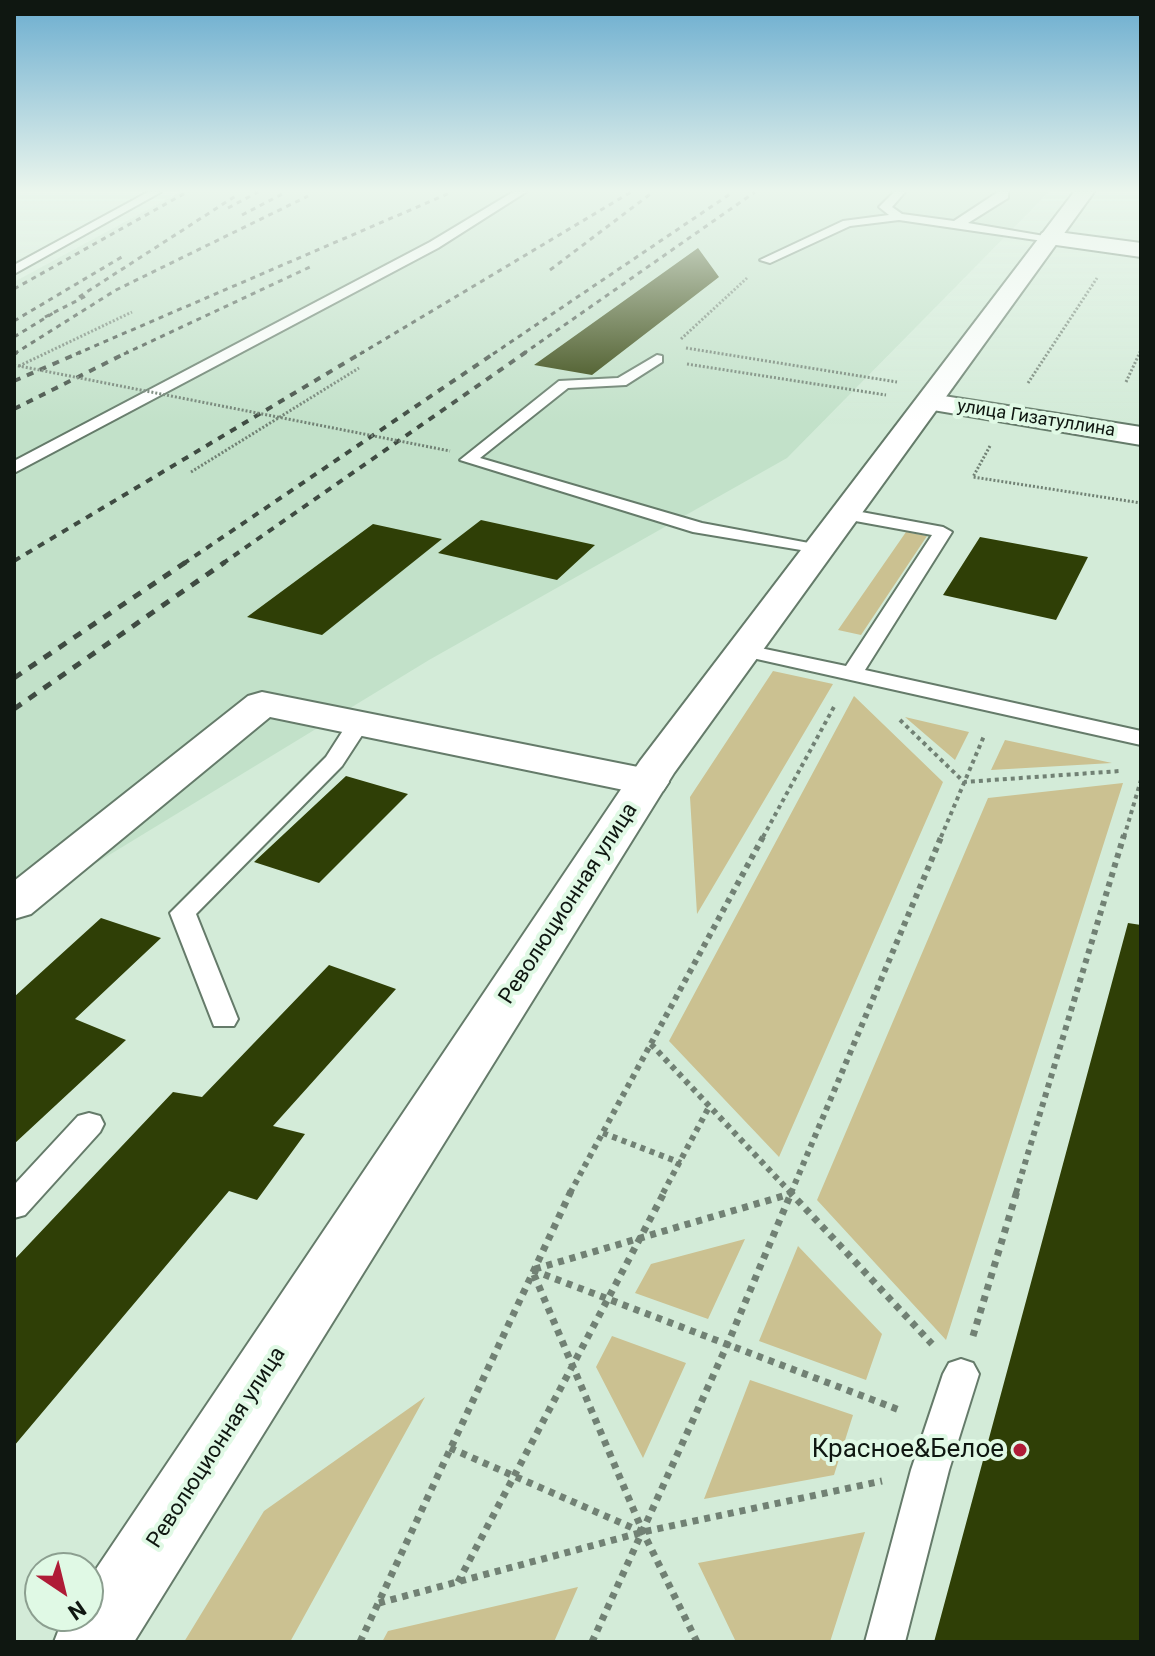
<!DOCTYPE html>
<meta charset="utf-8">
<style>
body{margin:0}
#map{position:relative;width:1155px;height:1656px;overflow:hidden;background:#d3ebd8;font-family:Roboto,sans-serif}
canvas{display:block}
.frame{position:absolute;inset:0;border:16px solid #0f1711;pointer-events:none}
.north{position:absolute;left:24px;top:1552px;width:80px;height:80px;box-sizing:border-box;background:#e0f9e5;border:2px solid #8c9f90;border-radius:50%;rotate:145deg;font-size:22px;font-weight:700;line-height:32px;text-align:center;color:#0f1711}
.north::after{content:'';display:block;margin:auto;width:28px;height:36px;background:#af1c37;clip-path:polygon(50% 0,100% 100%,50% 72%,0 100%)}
</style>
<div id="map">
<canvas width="1155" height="1656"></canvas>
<div class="frame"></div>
<div class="north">N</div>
</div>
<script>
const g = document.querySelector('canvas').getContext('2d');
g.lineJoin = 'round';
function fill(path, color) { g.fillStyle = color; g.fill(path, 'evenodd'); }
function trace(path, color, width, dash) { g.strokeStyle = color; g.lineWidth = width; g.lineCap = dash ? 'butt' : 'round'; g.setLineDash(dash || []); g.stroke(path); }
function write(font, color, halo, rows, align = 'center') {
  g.font = font + ' Roboto,sans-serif'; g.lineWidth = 8; g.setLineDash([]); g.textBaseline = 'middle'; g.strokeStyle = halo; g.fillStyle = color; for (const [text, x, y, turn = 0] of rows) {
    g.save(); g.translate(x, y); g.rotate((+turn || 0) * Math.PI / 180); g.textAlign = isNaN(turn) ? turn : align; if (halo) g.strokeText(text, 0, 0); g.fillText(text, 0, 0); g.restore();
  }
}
fill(new Path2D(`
 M180 192H1049L787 458 429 660 14 913V282Z`), '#c2e1c9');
fill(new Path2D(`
 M906 532 927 536 861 635 838 630Z
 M773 671 833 684 697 914 690 797Z
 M854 696 943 782 779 1157 669 1041Z
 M905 717 969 732 955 760Z
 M1005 740 1112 763 991 770Z
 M1123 783 946 1340 817 1200 988 798Z
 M745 1239 708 1319 635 1293 651 1264Z
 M798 1246 882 1334 866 1380 759 1341Z
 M612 1336 686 1363 643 1458 596 1367Z
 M750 1380 853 1415 834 1475 704 1499Z
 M425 1397 290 1642H184L264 1511Z
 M865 1532 830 1642H736L698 1563Z
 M578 1587 554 1642H382L388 1631Z`), '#cbc191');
fill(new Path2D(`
 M698 248 719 277 592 375 534 365Z
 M481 520 595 545 557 580 438 553Z
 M373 524 442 539 322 635 247 617Z
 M980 537 1088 557 1056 620 943 595Z
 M346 776 408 794 319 883 254 862Z
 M101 918 161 938 75 1019 126 1040 14 1144V997Z
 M1128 923 1141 925V1642H934Z
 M329 965 396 989 273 1126 305 1134 257 1200 229 1191 14 1446V1260L173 1092 202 1097Z`), '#2f3f06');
const service = new Path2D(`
 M148 192H161L14 274V265Z
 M513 192H526L438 248 14 473V461L430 242Z
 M894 192H905L892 207 902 214 954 221 998 192H1008V198L968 223 1056 238 1050 242 899 220 850 226 770 263 760 260 843 221 889 215 879 207Z
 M657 355 662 356V362L626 385 568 388 480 458 702 523 825 546V554L693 532 460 460 559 381 618 378Z
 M845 509 943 527 952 532 865 670 1141 731V745L739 655 736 651 746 645 846 666 932 535 839 518V510Z
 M359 716 370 723 342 766 196 914 238 1019 234 1026H214L170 913 326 757 351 718Z
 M89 1113 100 1116 104 1124 100 1132 25 1215 14 1218V1185L78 1116Z
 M961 1359 973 1363 979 1374 949 1470 905 1642H865L911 1470 943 1374 949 1363Z`);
const minor = new Path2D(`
 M1050 231 1141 243V257L1042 243 1039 238 1042 233Z
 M931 394 1141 427V445L921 408 917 402 921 396Z
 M262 692 648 769 663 773 669 782 663 791 648 795 270 717 31 914 14 919V881L248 696Z`);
const secondary = new Path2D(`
 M1074 192H1094L674 773 134 1642H54L64 1616H88V1581L640 761Z`);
trace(service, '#657b6a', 4);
trace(minor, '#657b6a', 4);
trace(secondary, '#657b6a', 4);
trace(new Path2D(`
 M681 339 747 278
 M686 348 897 382
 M687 364 886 395
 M19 366 132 312
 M1126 382 1141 350
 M1028 383 1097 278
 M990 446 973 477 1141 503
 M191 472 359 368`), '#718174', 3, [2, 2]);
trace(new Path2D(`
 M900 720 964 782 1120 771
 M763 837 835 705
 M941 837 984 736
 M1124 837 1141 780`), '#718174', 4, [4, 4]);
trace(new Path2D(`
 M651 1044 791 1193
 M603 1133 681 1163
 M570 1193 764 835
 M663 1193 709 1107
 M791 1193 942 835
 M1016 1193 1124 835`), '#718174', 6, [5, 5]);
trace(new Path2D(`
 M789 1191 932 1344
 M535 1269 790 1194
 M973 1336 1017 1191
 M450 1448 642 1532
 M458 1582 665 1191
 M379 1603 643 1532 882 1481
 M360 1642 571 1191
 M592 1642 728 1343 792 1191
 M697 1642 643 1532 532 1270 902 1411`), '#718174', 7, [6, 6]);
fill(service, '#fff');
fill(minor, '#fff');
fill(secondary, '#fff');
trace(new Path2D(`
 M228 208 258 192
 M242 215 286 192
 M550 270 653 192
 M14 289 187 192
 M79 297 237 195
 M45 317 88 295
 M14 321 125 255
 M14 337 55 312
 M14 354 116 290 308 196
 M76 354 452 192
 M124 354 310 267
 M360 354 631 192
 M493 354 733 192
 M523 354 755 192`), '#3f4b42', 3, [5, 5]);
trace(new Path2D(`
 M14 354 17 352
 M14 381 81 352
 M14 409 128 352
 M14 561 363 352
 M183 564 496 352
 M222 564 526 352`), '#3f4b42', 4, [7, 7]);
trace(new Path2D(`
 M14 678 186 562
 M14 709 225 562`), '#3f4b42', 5, [9, 9]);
trace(new Path2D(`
 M14 365 450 451`), '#718174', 3, [2, 2]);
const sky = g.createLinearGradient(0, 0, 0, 424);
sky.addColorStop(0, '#6badcf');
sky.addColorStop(0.45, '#ebf6ed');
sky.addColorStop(1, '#ebf6ed00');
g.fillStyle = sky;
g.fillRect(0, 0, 1155, 424);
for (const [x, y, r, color] of [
 [1020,1450,8,"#af1c37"]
]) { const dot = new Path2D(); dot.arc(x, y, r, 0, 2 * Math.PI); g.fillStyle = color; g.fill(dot); trace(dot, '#e0f9e5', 3); }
write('18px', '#0f1711', '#e0f9e5', [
 ["улица Гизатуллина",1036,419,9]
]);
write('22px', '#0f1711', '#e0f9e5', [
 ["Революционная улица",569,904,-57],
 ["Революционная улица",217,1448,-57]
]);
write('26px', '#0f1711', '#e0f9e5', [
 ["Красное&Белое",1004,1450]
], 'right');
</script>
